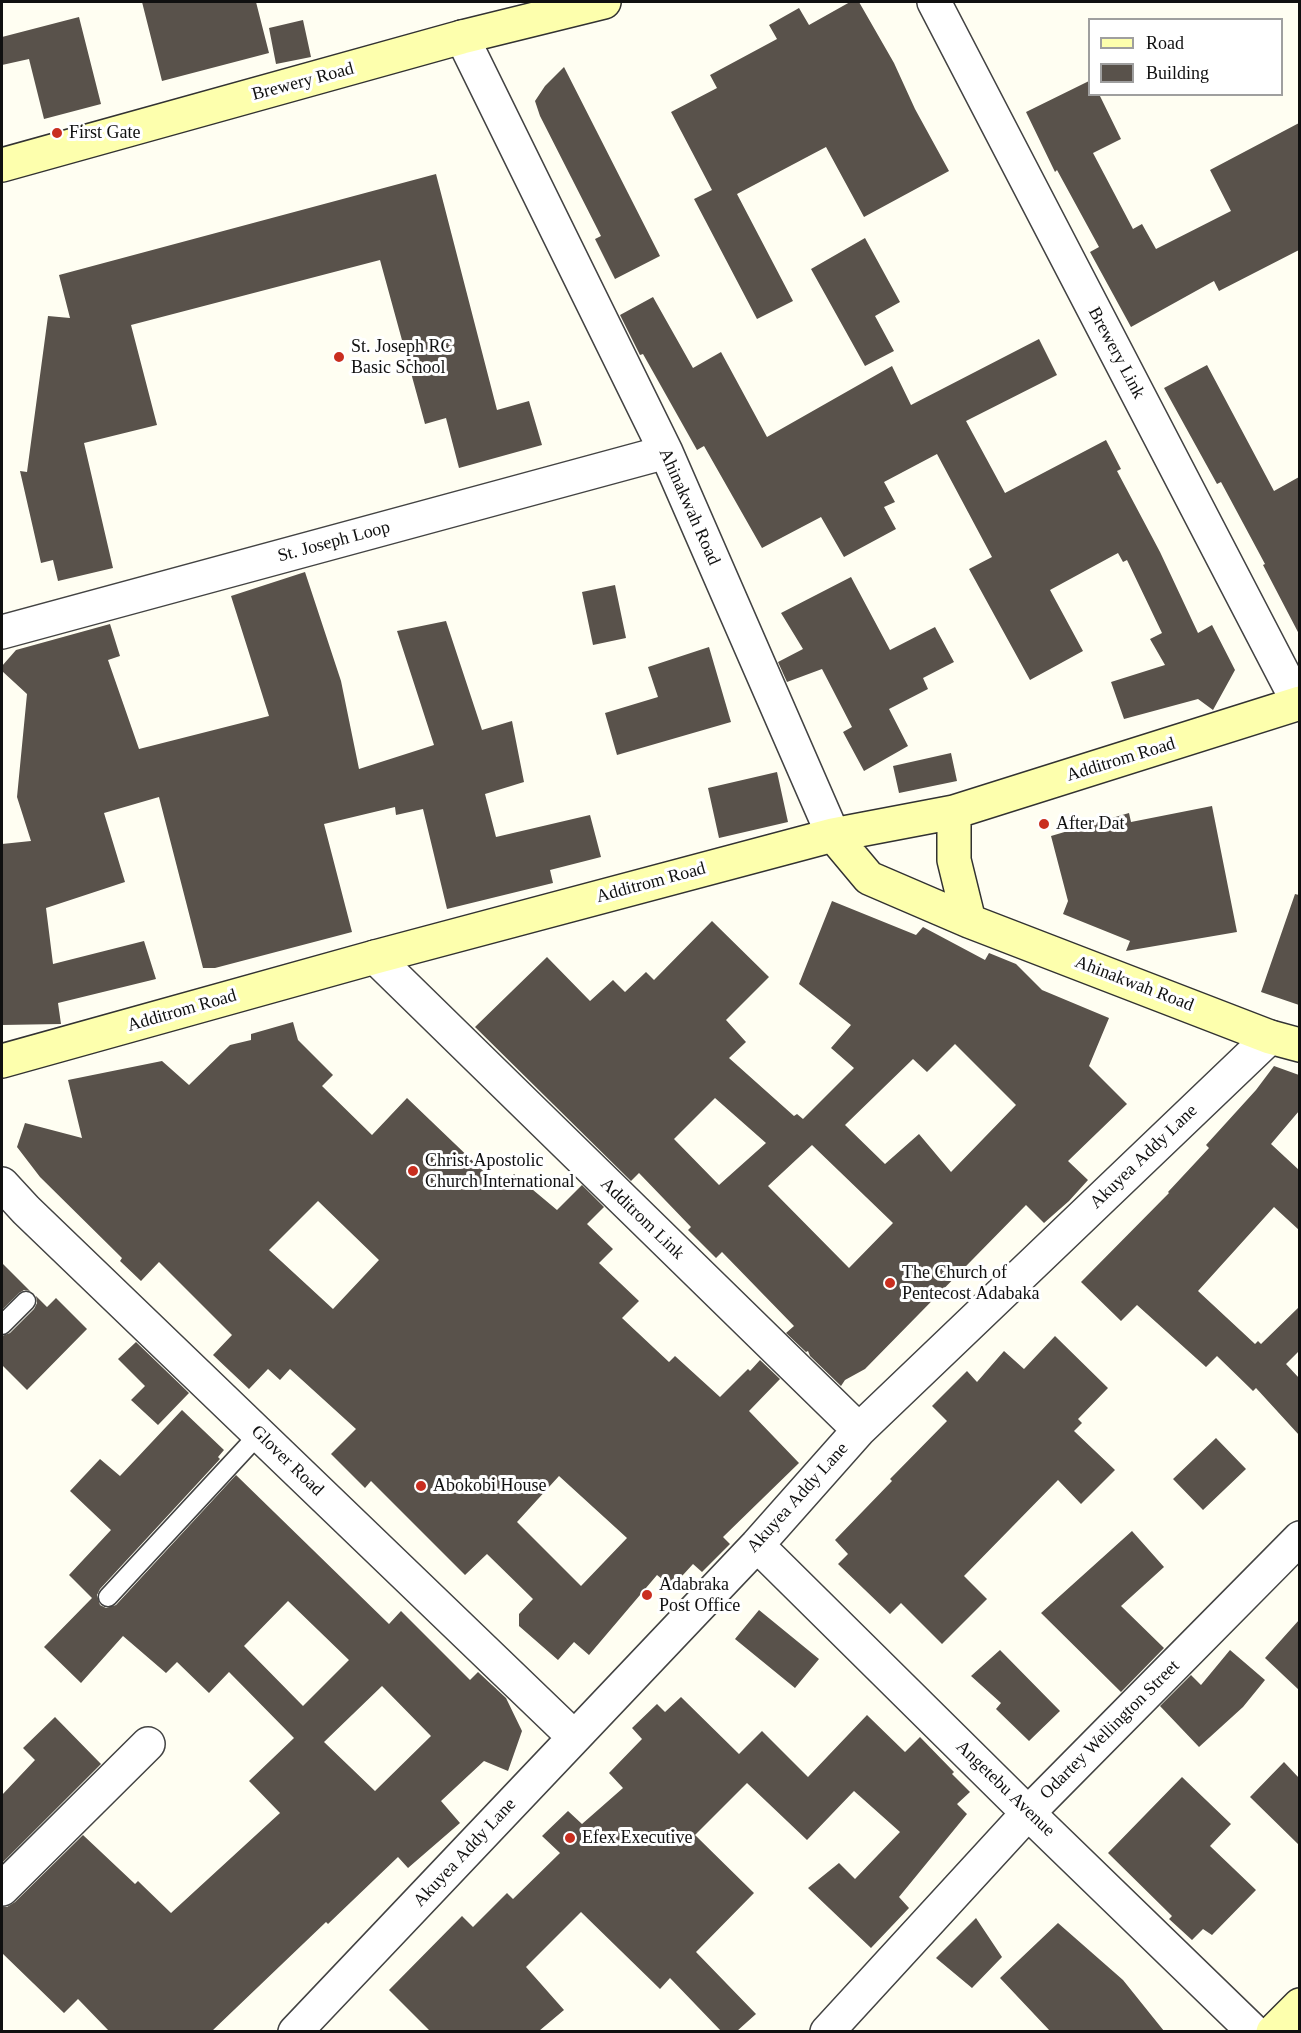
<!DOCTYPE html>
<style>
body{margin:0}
#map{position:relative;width:1301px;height:2033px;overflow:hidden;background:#fffef2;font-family:Georgia,serif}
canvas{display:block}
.frame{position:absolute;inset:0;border:3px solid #101010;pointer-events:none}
.legend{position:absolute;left:1088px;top:18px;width:195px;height:78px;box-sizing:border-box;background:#fff;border:2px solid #9f9f9f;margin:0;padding:8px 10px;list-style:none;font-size:18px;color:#101010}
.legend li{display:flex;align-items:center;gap:12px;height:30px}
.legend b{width:30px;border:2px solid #9f9f9f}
</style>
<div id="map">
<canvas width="1301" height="2033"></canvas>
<div class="frame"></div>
<ul class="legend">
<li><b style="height:8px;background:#fdffad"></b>Road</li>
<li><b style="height:16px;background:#59524b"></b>Building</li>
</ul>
</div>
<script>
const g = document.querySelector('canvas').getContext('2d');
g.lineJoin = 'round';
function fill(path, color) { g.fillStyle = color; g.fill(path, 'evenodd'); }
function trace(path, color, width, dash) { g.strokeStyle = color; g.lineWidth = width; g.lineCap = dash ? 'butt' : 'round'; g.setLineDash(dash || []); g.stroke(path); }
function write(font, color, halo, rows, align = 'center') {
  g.font = font + ' Georgia,serif'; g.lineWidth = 6; g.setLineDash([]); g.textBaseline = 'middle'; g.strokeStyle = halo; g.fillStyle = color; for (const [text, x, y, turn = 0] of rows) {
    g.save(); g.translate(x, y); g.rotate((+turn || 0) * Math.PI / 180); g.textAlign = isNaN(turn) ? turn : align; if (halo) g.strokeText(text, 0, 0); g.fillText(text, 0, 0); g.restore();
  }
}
fill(new Path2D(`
 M142 2H256L269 53 162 81Z
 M850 2H859L894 63 915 109 949 171 864 217 826 147 737 194 793 301 757 319 694 199 712 190 671 112 717 88 710 75 777 39 769 25 799 8 809 25Z
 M79 17 101 104 44 119 29 59 2 65V37Z
 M303 20 311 57 276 64 269 28Z
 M564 67 660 256 615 279 595 239 601 236 540 116 535 101 545 86Z
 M1089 81V94H1099L1121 139 1093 153 1133 229 1142 224 1156 249 1231 211 1210 170 1299 123V250L1219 291 1214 281 1131 327 1090 252 1099 247 1057 170 1055 172 1026 112Z
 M436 174 497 410 529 401 542 445 459 468 446 418 425 424 380 260 131 325 157 425 84 443 113 568 58 581 53 560 41 563 20 471 27 472 48 316 70 318 59 275Z
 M865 238 900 302 875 316 894 351 865 366 811 269Z
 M653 297 693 368 721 352 767 437 892 366 911 405 1039 339 1057 375 966 421 1005 493 1106 440 1121 469 1117 471 1160 552 1198 633 1212 625 1235 670 1213 710 1198 699 1124 719 1111 682 1165 665 1150 639 1162 633 1127 560 1123 562 1118 553 1050 590 1083 651 1030 680 969 569 992 557 937 454 884 482 895 502 884 507 896 529 844 557 821 517 762 548 704 446 697 450 643 354 640 355 620 315Z
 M1207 365 1274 491 1299 477V634L1263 565 1265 564 1221 482 1217 484 1164 388Z
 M305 572 341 681 359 769 434 745 397 631 446 621 482 730 512 721 524 782 485 794 496 837 590 815 601 857 550 870 553 883 447 909 423 809 396 815 395 807 324 824 352 932 215 968H203L159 797 104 813 125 882 46 908 53 964 144 941 156 979 58 1003 61 1024 2 1025V844L31 841 17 797 27 694 2 671V666L16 650 110 624 120 656 108 660 139 749 269 716 231 596Z
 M851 577 890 650 935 627 954 662 923 678 928 689 889 709 908 746 864 771 843 732 852 727 822 669 787 682 778 662 803 649 781 613Z
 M615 585 626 638 593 645 582 592Z
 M709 647 731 722 617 755 605 713 658 697 648 667Z
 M951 753 957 781 899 793 893 766Z
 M777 772 788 822 719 838 708 788Z
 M1212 806 1237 932 1126 951 1130 941 1063 914 1068 901 1051 836 1129 813 1131 822Z
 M1295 894 1299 895V1005L1261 992Z
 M832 901 916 935 923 927 985 960 989 953 1016 964 1042 990 1109 1018 1089 1066 1127 1104 1068 1161 1088 1180 1069 1201 1044 1223 1026 1205 865 1369 845 1380 841 1386 810 1356 808 1351 806 1352 786 1333 794 1326 722 1252 716 1258 688 1230 691 1227 639 1173 631 1181 475 1027 547 957 590 1001 613 980 625 992 646 972 654 980 712 921 769 977 726 1020 746 1042 729 1058 794 1116 797 1114 803 1119 854 1068 831 1048 851 1025 799 984ZM955 1044 1016 1105 951 1172 919 1134 885 1164 845 1125 913 1059 927 1072ZM715 1098 766 1143 719 1185 674 1139ZM812 1145 893 1223 849 1268 768 1186Z
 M293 1022 298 1040 333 1075 322 1086 372 1135 407 1098 502 1189 514 1174 557 1210 582 1185 604 1207 587 1224 613 1249 599 1263 639 1301 622 1318 669 1362 675 1356 720 1397 748 1369 750 1371 760 1360 780 1379 749 1411 799 1463 723 1537 730 1544 702 1572 693 1564 672 1587 657 1575 589 1655 574 1642 558 1660 519 1626V1614L533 1599 487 1554 465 1575 371 1481 365 1488 331 1454 356 1429 290 1369 280 1380 268 1369 249 1389 213 1355 232 1335 159 1262 141 1281 120 1261 122 1258 40 1177 17 1147 25 1123 82 1138 68 1080 162 1061 189 1085 230 1045 251 1040V1034ZM318 1201 379 1260 333 1309 269 1250ZM559 1476 627 1538 581 1586 517 1522Z
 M1274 1066 1299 1075V1111L1271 1144 1299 1170V1230L1274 1207 1198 1291 1255 1344 1258 1341 1261 1344 1299 1307V1351L1286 1364 1299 1378V1435L1256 1388 1253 1391 1217 1356 1206 1367 1137 1305 1121 1321 1081 1282 1169 1193 1168 1192 1209 1148 1206 1145 1256 1090Z
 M2 1263 30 1291 24 1290 19 1293 2 1310Z
 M36 1296 47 1307 56 1298 87 1329 27 1390 2 1365V1336L10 1333 34 1309 37 1303Z
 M1055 1336 1108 1388 1078 1419 1082 1423 1074 1431 1115 1470 1081 1504 1058 1480 964 1576 987 1599 942 1644 901 1603 890 1614 838 1564 848 1554 835 1540 892 1481 890 1479 947 1421 932 1406 967 1371 977 1382 1004 1351 1024 1369Z
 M136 1342 189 1393 158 1425 131 1400 145 1386 118 1359Z
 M182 1410 224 1450 218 1457 220 1459 100 1589 97 1595 100 1605 106 1608 116 1605 236 1475 389 1624 401 1611 470 1680 478 1672 506 1698 522 1731 508 1771 484 1761 441 1801 460 1823 408 1868 398 1857 328 1924 326 1922 212 2031H109L78 1999 64 2013 2 1953V1907H7L15 1902 83 1835 135 1884 138 1881 171 1913 280 1813 249 1781 294 1738 229 1672 209 1693 177 1662 166 1673 123 1636 81 1683 44 1647 92 1598 69 1575 111 1530 70 1491 100 1459 120 1476ZM288 1601 349 1660 303 1706 244 1646ZM382 1686 431 1736 375 1791 324 1742Z
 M1216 1438 1246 1469 1203 1510 1173 1479Z
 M1132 1531 1164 1567 1121 1606 1164 1648 1121 1692 1041 1613Z
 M759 1610 819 1659 795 1688 735 1639Z
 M1299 1620V1690L1265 1658Z
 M1000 1650 1060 1711 1029 1741 996 1709 1001 1703 971 1676Z
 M1230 1650 1265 1680 1243 1707 1199 1747 1160 1706 1191 1675 1201 1685Z
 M681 1697 739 1754 762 1731 808 1777 867 1715 905 1752 920 1737 954 1772 952 1774 970 1792 957 1804 967 1814 899 1897 909 1908 871 1948 808 1888 839 1863 855 1879 900 1832 854 1791 807 1840 747 1783 695 1835 754 1893 696 1952 756 2014 737 2031H721L670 1978 660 1989 581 1912 526 1967 564 2010 539 2031H430L389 1990 462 1916 473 1927 507 1893 513 1899 560 1853 542 1836 568 1811 582 1824 623 1788 609 1773 642 1739 632 1728 657 1704 665 1712Z
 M55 1717 101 1764 2 1863V1795L35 1760 23 1748Z
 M1284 1762 1299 1778V1845L1250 1797Z
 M1182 1777 1231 1824 1210 1846 1256 1890 1212 1935 1203 1929 1192 1940 1169 1919 1172 1916 1108 1853Z
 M976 1918 1002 1957 972 1988 936 1958Z
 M1058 1923 1123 1980 1164 2031H1050L1000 1978Z`), '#59524b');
const lane = new Path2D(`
 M2 1325 26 1301
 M108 1597 259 1434`);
const street = new Path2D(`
 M934 2 1299 704
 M462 37 666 452 833 835
 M2 632 666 452
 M375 957 859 1430
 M2 1184 26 1210 574 1737
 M757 1545 1028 1813 1254 2032
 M2 1889 148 1744
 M295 2032 757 1545 859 1430 1270 1037
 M827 2032 1028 1813 1300 1538`);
const secondary = new Path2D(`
 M2 165 462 37 604 2
 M954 812V860L969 921
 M833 835 869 878 969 921 1270 1037 1300 1045
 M2 1061 375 957 833 835 954 812 1300 703
 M1273 2032 1300 2005`);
trace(lane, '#434343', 21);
trace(street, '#434343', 36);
trace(secondary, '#323232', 36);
trace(lane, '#fff', 18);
trace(street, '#fff', 33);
trace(secondary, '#fdffad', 33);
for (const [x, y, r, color] of [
 [57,133,6,"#c92e1f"],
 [339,357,6,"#c92e1f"],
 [1044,824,6,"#c92e1f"],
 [413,1171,6,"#c92e1f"],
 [890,1283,6,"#c92e1f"],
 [421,1486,6,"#c92e1f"],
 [647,1595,6,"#c92e1f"],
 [570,1838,6,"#c92e1f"]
]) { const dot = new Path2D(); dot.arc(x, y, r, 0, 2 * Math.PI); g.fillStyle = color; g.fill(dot); trace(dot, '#fff', 2); }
write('18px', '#101010', '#fff', [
 ["Brewery Road",303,82,-15],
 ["Brewery Link",1116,353,62],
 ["Ahinakwah Road",689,507,66],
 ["St. Joseph Loop",334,542,-15],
 ["Additrom Road",1121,760,-17],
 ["Additrom Road",651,883,-15],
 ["Ahinakwah Road",1134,984,21],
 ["Additrom Road",182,1011,-16],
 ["Akuyea Addy Lane",1144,1157,-44],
 ["Additrom Link",642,1219,44],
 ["Glover Road",287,1461,44],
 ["Akuyea Addy Lane",798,1498,-48],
 ["Odartey Wellington Street",1110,1730,-45],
 ["Angetebu Avenue",1005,1789,44],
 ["Akuyea Addy Lane",465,1853,-47]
]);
write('18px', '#101010', '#fff', [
 ["First Gate",69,133],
 ["St. Joseph RC",351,347],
 ["Basic School",351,368],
 ["After Dat",1056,824],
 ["Christ Apostolic",425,1161],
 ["Church International",425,1182],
 ["The Church of",902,1273],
 ["Pentecost Adabaka",902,1294],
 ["Abokobi House",433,1486],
 ["Adabraka",659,1585],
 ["Post Office",659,1606],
 ["Efex Executive",582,1838]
], 'left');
</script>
